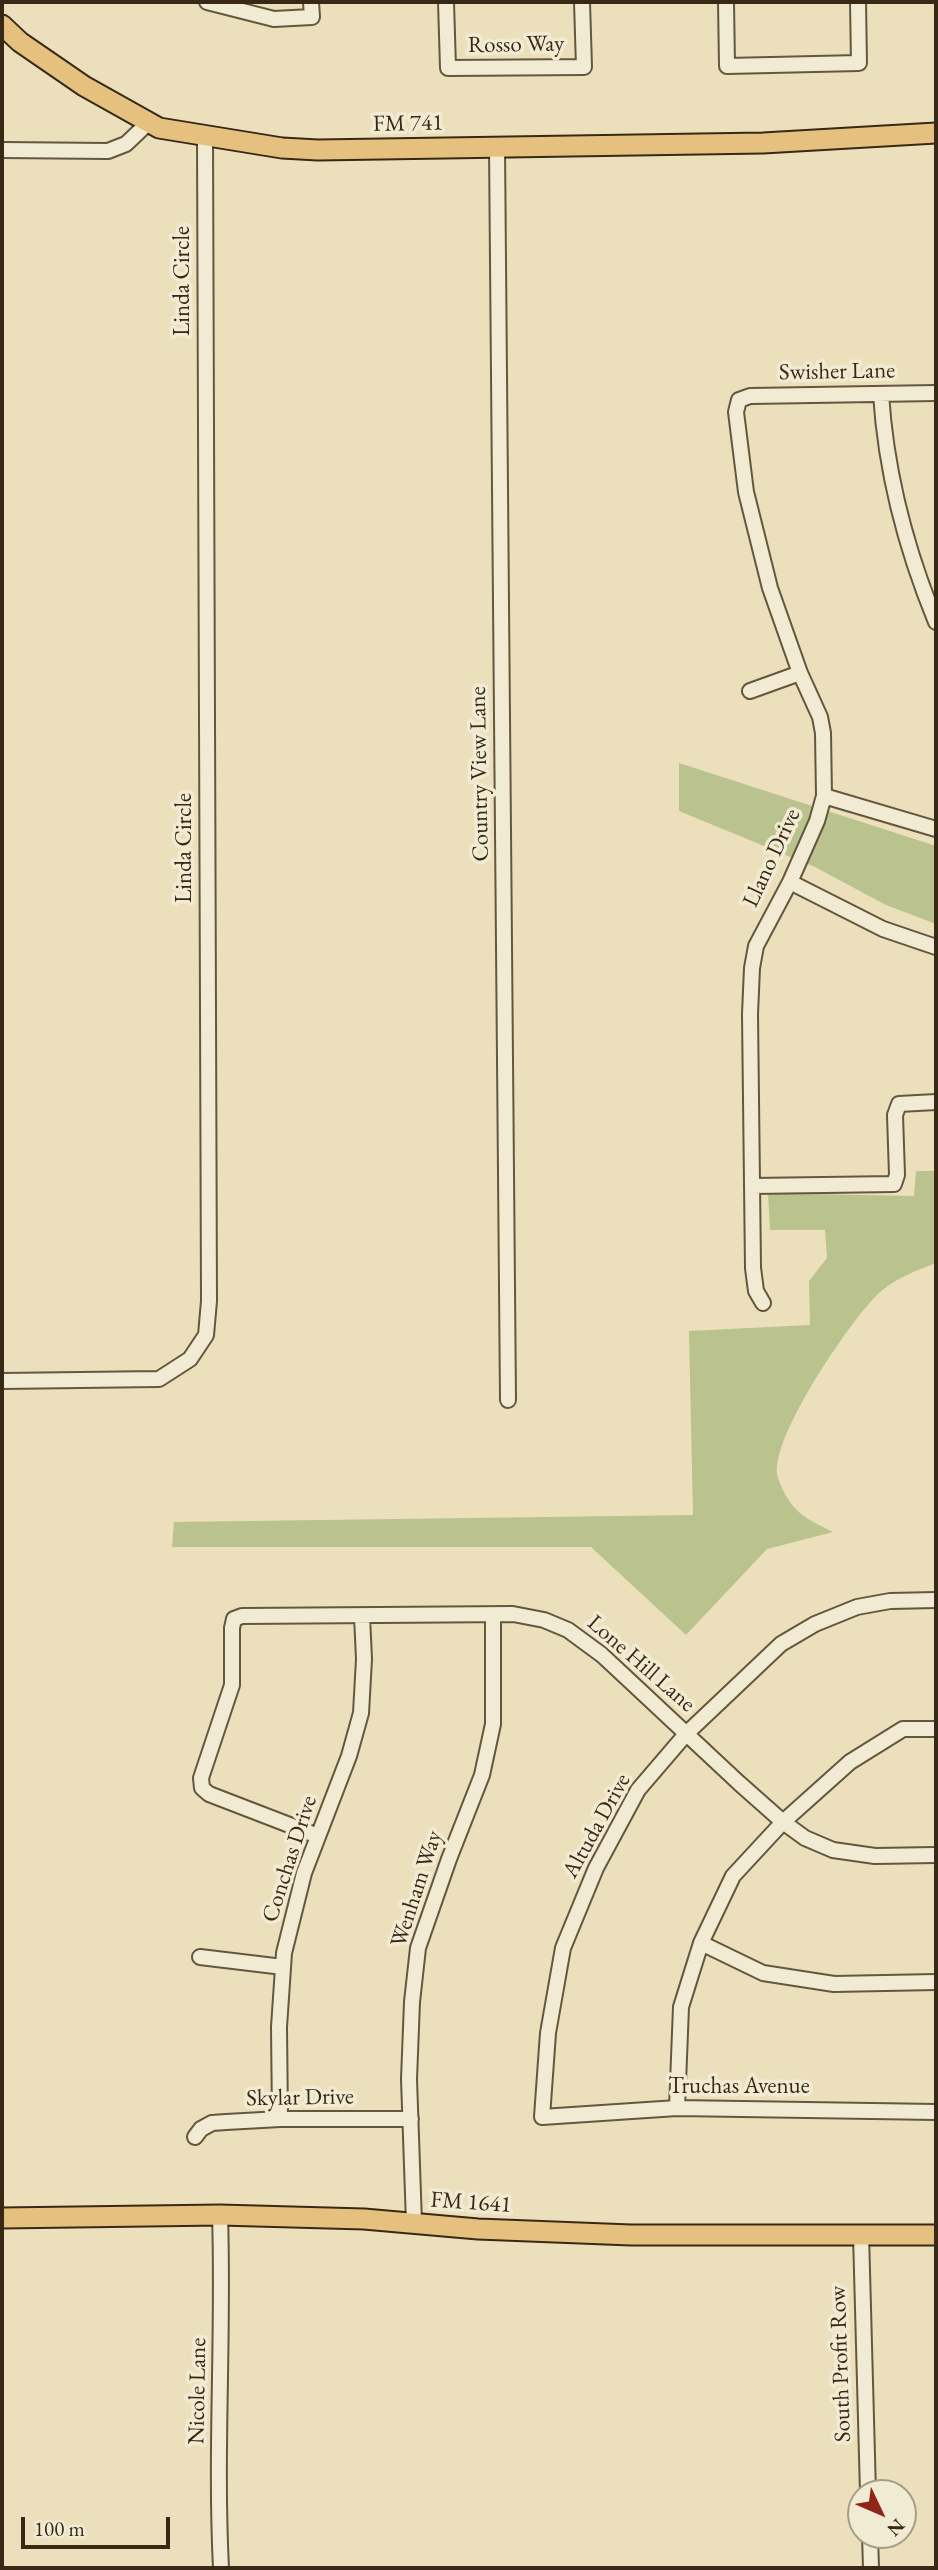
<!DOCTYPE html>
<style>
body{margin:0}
#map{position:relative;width:938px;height:2570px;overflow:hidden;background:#ebe0bb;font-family:"EB Garamond",serif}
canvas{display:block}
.frame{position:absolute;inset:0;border:4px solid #372915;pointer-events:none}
.north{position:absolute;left:847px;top:2479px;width:70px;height:70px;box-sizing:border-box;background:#f2ebd3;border:2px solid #a79d87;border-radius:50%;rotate:134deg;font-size:19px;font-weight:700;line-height:28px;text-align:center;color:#372915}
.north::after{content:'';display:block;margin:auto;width:24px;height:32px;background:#8f2418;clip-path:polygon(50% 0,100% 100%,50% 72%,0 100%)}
.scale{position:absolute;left:21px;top:2517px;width:149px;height:32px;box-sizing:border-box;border:4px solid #372915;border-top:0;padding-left:9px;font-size:21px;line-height:24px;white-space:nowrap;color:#372915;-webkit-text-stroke:5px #f2ebd3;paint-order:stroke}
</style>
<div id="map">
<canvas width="938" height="2570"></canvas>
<div class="frame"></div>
<div class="north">N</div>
<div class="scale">100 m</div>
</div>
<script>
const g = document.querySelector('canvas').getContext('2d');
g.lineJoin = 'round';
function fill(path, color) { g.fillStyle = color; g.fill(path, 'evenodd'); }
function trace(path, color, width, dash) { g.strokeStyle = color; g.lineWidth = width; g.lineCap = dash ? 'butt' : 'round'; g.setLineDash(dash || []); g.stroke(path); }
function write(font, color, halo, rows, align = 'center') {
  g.font = font + ' "EB Garamond",serif'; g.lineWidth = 7; g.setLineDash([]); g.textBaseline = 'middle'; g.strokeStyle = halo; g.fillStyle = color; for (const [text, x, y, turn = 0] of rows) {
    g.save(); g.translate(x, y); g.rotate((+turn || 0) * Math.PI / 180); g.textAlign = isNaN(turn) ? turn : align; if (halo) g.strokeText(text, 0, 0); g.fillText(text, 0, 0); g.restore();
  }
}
fill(new Path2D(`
 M679 763 936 846V924L886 905 815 867 679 811Z
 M916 1171H936V1263C915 1271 896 1278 879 1293 852 1318 766 1443 778 1478 790 1512 805 1518 833 1532L767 1549 686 1635 591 1547H172L174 1522 693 1515 689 1331 810 1325 809 1281 827 1258 825 1230H770L768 1193 914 1196Z`), '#bac28e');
const minor = new Path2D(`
 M207 2 274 19 312 17 311 2
 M446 2 448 68 584 67 582 2
 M726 2 727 66 859 63 858 2
 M497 147 508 1400
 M2 150 108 151 126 144 148 123
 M881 394C886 473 906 549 936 622
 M750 691 800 673
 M824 796 936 829
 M790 882 883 929 936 947
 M752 1186 894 1184 897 1175 895 1115 899 1104 936 1102
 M763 1303 756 1291 753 1268 750 1014 752 968 756 946 790 882 817 821 824 796 823 733 820 717 800 673 770 588 746 492 736 412 739 400 750 396 936 393
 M2 1381 159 1379 190 1359 206 1335 209 1301 205 137
 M936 1600 890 1601 857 1607 815 1624 781 1644 686 1734 638 1790 596 1868 563 1948 548 2033 542 2117 677 2108 936 2112
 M318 1836 209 1794 202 1788 201 1778 232 1685V1628L234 1619 242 1616 513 1614 544 1620 568 1630 602 1655 739 1783 783 1822 805 1838 833 1850 875 1856 936 1855
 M701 1943 763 1973 834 1984 936 1982
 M200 1957 283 1967
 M677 2108 681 2007 701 1943 733 1876 783 1822 850 1762 903 1729H936
 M280 2119 279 2027 284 1953 304 1873 349 1756 361 1713 364 1659 362 1616
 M195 2137 201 2129 212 2123 226 2122 280 2119H411
 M220 2215C224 2333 215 2450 221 2568
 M414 2223 409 2079 412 2002 418 1948 449 1859 482 1775 493 1724V1616
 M861 2234 868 2493
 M870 2535 871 2568`);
const major = new Path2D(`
 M2 25 20 42 84 86 159 128 282 148 318 150 763 143 936 133
 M2 2218 220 2215 364 2219 478 2229 631 2235H936`);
trace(minor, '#64573e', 18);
trace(major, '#372915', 23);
trace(minor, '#f2ebd3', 14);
trace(major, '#e6c07e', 19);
write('23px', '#372915', '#f2ebd3', [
 ["Rosso Way",516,45,-1],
 ["FM 741",408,124,-1],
 ["Linda Circle",183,281,-90],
 ["Swisher Lane",837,372,-1],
 ["Country View Lane",480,774,-91],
 ["Linda Circle",185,848,-90],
 ["Llano Drive",772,858,-65],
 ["Lone Hill Lane",641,1664,41],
 ["Altuda Drive",597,1826,-61],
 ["Conchas Drive",290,1859,-72],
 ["Wenham Way",417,1889,-72],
 ["Truchas Avenue",739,2087],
 ["Skylar Drive",300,2098,-1],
 ["FM 1641",471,2203,4],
 ["South Profit Row",841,2364,-92],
 ["Nicole Lane",198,2391,-89]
]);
</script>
